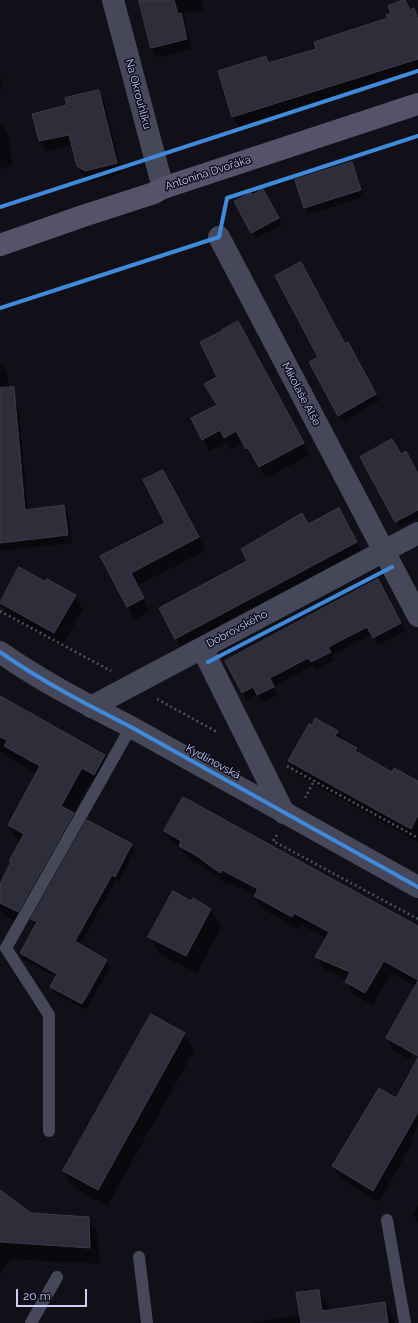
<!DOCTYPE html>
<meta charset="utf-8">
<style>
body{margin:0}
#map{position:relative;width:418px;height:1323px;overflow:hidden;background:#111018;font-family:Raleway,sans-serif}
canvas{display:block}
.scale{position:absolute;left:16px;top:1289px;width:71px;height:18px;box-sizing:border-box;border:2px solid #cccdfa;border-top:0;padding-left:5px;font-size:12px;line-height:14px;white-space:nowrap;color:#cccdfa;-webkit-text-stroke:3px #0e0d1c;paint-order:stroke}
</style>
<div id="map">
<canvas width="418" height="1323"></canvas>
<div class="scale">20 m</div>
</div>
<script>
const g = document.querySelector('canvas').getContext('2d');
g.lineJoin = 'round';
function fill(path, color) { g.fillStyle = color; g.fill(path, 'evenodd'); }
function trace(path, color, width, dash) { g.strokeStyle = color; g.lineWidth = width; g.lineCap = dash ? 'butt' : 'round'; g.setLineDash(dash || []); g.stroke(path); }
function write(font, color, halo, rows, align = 'center') {
  g.font = font + ' Raleway,sans-serif'; g.lineWidth = 3; g.setLineDash([]); g.textBaseline = 'middle'; g.strokeStyle = halo; g.fillStyle = color; for (const [text, x, y, turn = 0] of rows) {
    g.save(); g.translate(x, y); g.rotate((+turn || 0) * Math.PI / 180); g.textAlign = isNaN(turn) ? turn : align; if (halo) g.strokeText(text, 0, 0); g.fillText(text, 0, 0); g.restore();
  }
}
fill(new Path2D(`
 M140 0H202L203 10 183 13 192 49 158 58 152 48Z
 M404 0 411 11 413 10 418 18V73L240 129 233 117 219 72 265 57 269 63 317 49 389 19 392 13Z
 M0 71 2 90H0Z
 M99 91 104 101 122 173 91 181 84 176 78 166 72 145 46 151 40 141 33 115 68 106Z
 M0 124H2L9 136 12 165 0 169Z
 M352 163 355 169 364 197 308 214 305 208 296 181Z
 M263 191 282 225 255 238 235 202 252 196Z
 M245 334 310 455 266 478 256 459 254 460 243 442 231 449 227 442 209 451 203 439 218 405V377Z
 M345 345 352 350 379 401 342 422 310 362Z
 M0 366H3L7 374 11 402H14L19 410 28 511 64 506 68 515 72 543 0 551Z
 M401 456 415 470 418 469V518L399 527 396 521Z
 M170 484 206 550 137 586 150 611 135 620 101 557 167 524Z
 M344 518 361 551 181 647 176 638 248 561 307 526Z
 M382 588 405 631 378 645 372 634 332 655 334 660 316 670 314 665 273 687 278 695 263 703 258 695 247 701 226 661Z
 M75 596 83 609 62 646 8 616 1 603Z
 M0 698 105 755 113 770 102 789 90 782 73 814 82 830 87 821 132 845 135 851 119 882 116 880 80 945 107 961 110 967 86 1010 55 993 51 987 56 977 24 960 21 953 36 926 31 917 26 926 2 914 0 910V887L11 864 10 861 21 841 17 839 9 825 37 774 0 752Z
 M337 731 344 742 356 749 359 754 392 773 418 782V842L298 775 290 761Z
 M165 831 418 927V1044L409 1059 394 1051 387 1038 416 987 391 973 373 1005 353 995 346 982 347 980 324 969 316 957 327 939 302 925 299 929 262 909 255 896 229 882 228 885 205 868 188 858 182 849 173 844Z
 M193 900 211 910 221 928 197 973 160 955 150 937 192 902Z
 M184 1034 194 1051 107 1206 74 1188 64 1171Z
 M418 1063V1126L411 1139 413 1142 379 1202 340 1178 333 1166 397 1099Z
 M0 1191 31 1214 88 1218 98 1235 100 1264 11 1259 0 1274Z
 M418 1206V1223L413 1214Z
 M319 1291 329 1308V1311L385 1303 394 1320 395 1323H249L301 1315Z`), '#0007');
const building = new Path2D(`
 M139 0H174L178 14 181 13 187 39 151 48Z
 M403 0H405L410 10 414 8 418 19V59L232 117 218 71 266 56 268 63 316 49 314 42 388 18 386 15 391 13 388 6Z
 M99 90 117 163 85 171 77 166 69 135 39 141 32 114 67 105 65 98Z
 M352 162 361 190 304 208 295 180Z
 M263 189 279 218 251 233 234 201 251 193 252 195Z
 M301 262 345 344 348 342 376 394 338 416 309 362 318 357 275 276Z
 M238 321 304 443 259 467 248 448 246 449 236 431 224 438 220 430 202 440 191 418 217 405 204 384 217 377 200 342 222 331V330Z
 M14 387 25 510 64 505 68 535 0 543V388Z
 M392 439 401 454 406 451 418 474V510L395 522 360 457Z
 M163 470 199 537 131 573 144 598 127 607 100 556 165 523 143 480Z
 M339 508 357 542 175 639 159 608 247 561 241 549 302 513 308 524Z
 M19 567 46 582 47 579 76 595 54 633 0 603Z
 M378 579 401 623 373 638 367 627 328 647 331 652 311 662 308 658 270 678 274 687 257 695 253 687 242 693 225 661Z
 M0 696 105 755 94 775 82 768 61 806 74 813 18 912 0 903V884L11 862 9 861 24 834 8 825 40 766 4 746 7 740 0 737Z
 M315 718 338 731 335 736 357 748 355 751 392 772 394 768 418 781V815L411 829 288 761 309 724 312 725Z
 M183 797 418 926V980L384 961 365 993 345 982 350 972 315 957 329 932 294 913 292 917 254 896 258 889 222 870 220 873 197 856 179 846 181 841 164 831Z
 M87 820 132 844 115 877 112 875 75 941 107 960 82 1004 50 987 57 974 20 953 37 922 31 919Z
 M173 891 191 901 193 898 211 909 186 956 148 937Z
 M418 981V1056L386 1038Z
 M151 1014 185 1033 98 1190 63 1171Z
 M418 1058V1112L373 1191 332 1166 379 1088 396 1098Z
 M0 1190 31 1213 89 1217 90 1248 0 1242Z
 M319 1290 322 1311 385 1302 388 1323H301L296 1293Z`);
fill(building, '#2e2e3b');
trace(building, '#3c3b4b', 1);
trace(new Path2D(`
 M0 611 111 671
 M157 699 217 732
 M287 766 418 838
 M305 798 314 781
 M277 835 273 841 418 919`), '#47555e', 2.5, [2, 3]);
trace(new Path2D(`
 M49 1131V1015L6 948 131 727
 M387 1220 405 1323
 M139 1257 147 1323
 M31 1323 57 1277`), '#464759', 12);
trace(new Path2D(`
 M113 0 163 188
 M219 237 418 616
 M202 648 284 813
 M0 652C41 681 86 704 131 727L418 887
 M91 707 418 533`), '#464759', 22);
trace(new Path2D(`
 M0 245 83 216 154 193 163 188 418 104`), '#58516a', 22);
trace(new Path2D(`
 M0 207 418 71
 M0 308 219 237 227 198 418 136
 M0 652C41 681 86 704 131 727L418 887
 M208 662 392 567`), '#408adc', 4);
write('11px', '#cccdfa', '#0e0d1c', [
 ["Na Okrouhlíku",138,94,75],
 ["Antonína Dvořáka",208,173,-18],
 ["Mikoláše Alše",301,394,62],
 ["Dobrovského",237,629,-28],
 ["Kydlinovská",213,762,29]
]);
</script>
